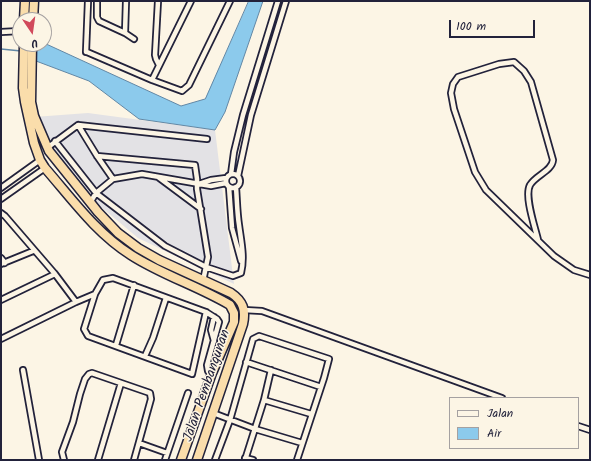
<!DOCTYPE html>
<style>
body{margin:0}
#map{position:relative;width:591px;height:461px;overflow:hidden;background:#fcf5e5;font-family:Kalam,sans-serif}
canvas{display:block}
.frame{position:absolute;inset:0;border:2px solid #22223b;pointer-events:none}
.legend{position:absolute;left:449px;top:397px;width:130px;height:52px;box-sizing:border-box;background:#fcf5e5;border:1px solid #a5a1a1;margin:0;padding:5px 7px;list-style:none;font-size:12px;color:#22223b}
.legend li{display:flex;align-items:center;gap:8px;height:20px}
.legend b{width:20px;border:1px solid #a5a1a1}
.north{position:absolute;left:12px;top:12px;width:40px;height:40px;box-sizing:border-box;background:#fcf5e5;border:1px solid #a5a1a1;border-radius:50%;rotate:167deg;font-size:11px;font-weight:700;line-height:16px;text-align:center;color:#22223b}
.north::after{content:'';display:block;margin:auto;width:14px;height:18px;background:#d1495b;clip-path:polygon(50% 0,100% 100%,50% 72%,0 100%)}
.scale{position:absolute;left:449px;top:20px;width:86px;height:18px;box-sizing:border-box;border:2px solid #22223b;border-top:0;padding-left:5px;font-size:12px;line-height:14px;white-space:nowrap;color:#22223b;-webkit-text-stroke:3px #fcf5e5;paint-order:stroke}
</style>
<div id="map">
<canvas width="591" height="461"></canvas>
<div class="frame"></div>
<ul class="legend">
<li><b style="height:5px;background:#fcf5e5"></b>Jalan</li>
<li><b style="height:11px;background:#8ccaec"></b>Air</li>
</ul>
<div class="north">U</div>
<div class="scale">100 m</div>
</div>
<script>
const g = document.querySelector('canvas').getContext('2d');
g.lineJoin = 'round';
function fill(path, color) { g.fillStyle = color; g.fill(path, 'evenodd'); }
function trace(path, color, width, dash) { g.strokeStyle = color; g.lineWidth = width; g.lineCap = dash ? 'butt' : 'round'; g.setLineDash(dash || []); g.stroke(path); }
function write(font, color, halo, rows, align = 'center') {
  g.font = font + ' Kalam,sans-serif'; g.lineWidth = 3; g.setLineDash([]); g.textBaseline = 'middle'; g.strokeStyle = halo; g.fillStyle = color; for (const [text, x, y, turn = 0] of rows) {
    g.save(); g.translate(x, y); g.rotate((+turn || 0) * Math.PI / 180); g.textAlign = isNaN(turn) ? turn : align; if (halo) g.strokeText(text, 0, 0); g.fillText(text, 0, 0); g.restore();
  }
}
fill(new Path2D(`
 M88 113 215 130 234 284 138 238 94 201 42 147 34 117Z`), '#e3e2e5');
const water = new Path2D(`
 M249 1H263L225 112 215 130 139 119 89 81 36 61 37 44H44V43L181 106 205 99Z`);
fill(water, '#8ccaec');
trace(water, '#6287a5', 1);
trace(new Path2D(`
 M1 49 21 51`), '#6287a5', 1.5);
const minor = new Path2D(`
 M97 1V17L99 21 125 33 134 39
 M158 1 155 55 156 59 159 65
 M1 32 20 31
 M125 33 126 1
 M86 52 88 1
 M87 52 152 80 182 91 189 85 230 1
 M152 80 191 1
 M78 125 97 156 113 179
 M55 141 96 193 165 246 206 267 233 276 241 273C245 257 241 241 239 225 237 212 237 200 236 187
 M47 148 78 125 207 139
 M97 156 195 165 197 179V189L208 257 203 281
 M231 174 234 152 243 115 278 1
 M226 181a7 7 0 1 1 14 0a7 7 0 1 1-14 0Z
 M238 176 251 115 286 1
 M158 177 201 209
 M199 184 211 180 226 178
 M229 187 232 228 241 261
 M1 188 40 160
 M1 199 45 168
 M90 203 96 193 113 179 142 174 211 186 226 183
 M1 213 5 216 55 274 76 302
 M538 240C535 227 524 196 530 185 536 175 552 171 553 160L531 82 524 71 514 62 499 64 458 77 453 84 451 93 454 109 475 172 486 190 554 256 574 270 590 275
 M1 258 5 263
 M1 264 33 251
 M1 300 55 274
 M244 310 262 311 502 398
 M206 312 192 374 88 336 84 329 95 294 103 280 113 278 206 312 217 319 219 322 207 365 208 371 212 373
 M1 339 76 302 95 294
 M214 341 211 330 214 317
 M116 345 134 285
 M145 356 153 338 166 298
 M246 362 321 387
 M23 370 39 460
 M264 400 311 414
 M213 413 255 429 302 443
 M578 426 590 430
 M139 443 167 453
 M245 458 253 460
 M64 460 62 452 73 422 80 394 85 379 89 374 92 373 150 393 151 399 134 460
 M98 460 121 383
 M165 460 188 393
 M215 460 230 420 253 339 259 336 329 359 324 378 297 460
 M245 460 264 400 271 370`);
const trunk = new Path2D(`
 M24 20 25 1
 M33 20 34 1
 M24 44 23 88 25 102 34 143 40 160 45 168C72 199 96 233 131 255 162 275 198 286 230 305L234 313V322L212 373 181 460
 M32 44 31 102 34 116 49 151 98 212 118 233 138 248 159 260 231 293C243 301 246 310 243 324L197 460`);
trace(minor, '#22223b', 8);
trace(trunk, '#22223b', 11);
trace(minor, '#fcf5e5', 4.5);
trace(trunk, '#faddab', 8);
write('14px', '#22223b', '#fcf5e5', [
 ["Jalan Pembangunan",208,386,-71]
]);
</script>
